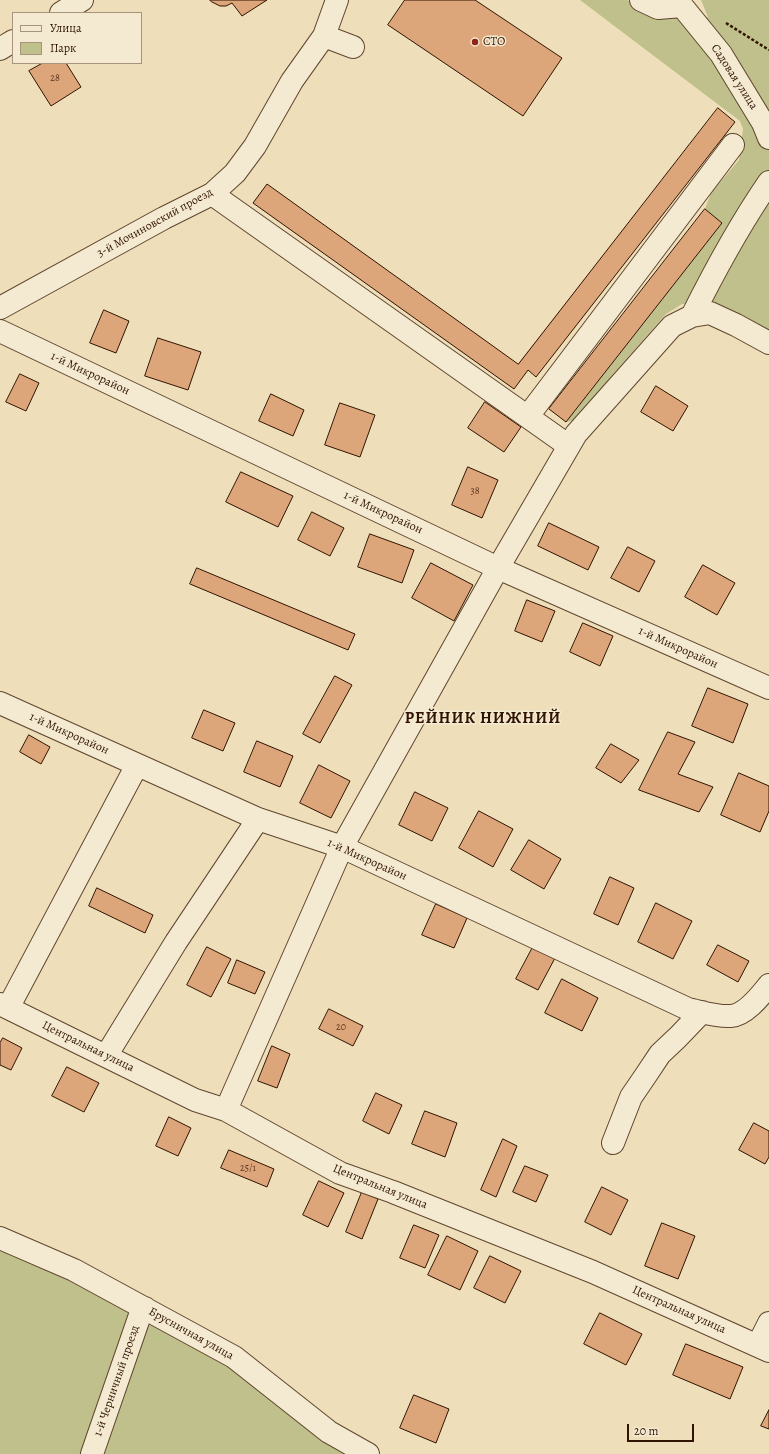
<!DOCTYPE html>
<meta charset="utf-8">
<style>
body{margin:0}
#map{position:relative;width:769px;height:1454px;overflow:hidden;background:#eedeb9;font-family:Alegreya,serif}
canvas{display:block}
.legend{position:absolute;left:12px;top:12px;width:130px;height:52px;box-sizing:border-box;background:#f4ead2;border:1px solid #a6947e;margin:0;padding:5px 7px;list-style:none;font-size:12px;color:#301300}
.legend li{display:flex;align-items:center;gap:8px;height:20px}
.legend b{width:20px;border:1px solid #a6947e}
.scale{position:absolute;left:627px;top:1424px;width:67px;height:18px;box-sizing:border-box;border:2px solid #301300;border-top:0;padding-left:5px;font-size:12px;line-height:14px;white-space:nowrap;color:#301300;-webkit-text-stroke:3px #f4ead2;paint-order:stroke}
</style>
<div id="map">
<canvas width="769" height="1454"></canvas>
<ul class="legend">
<li><b style="height:5px;background:#f4ead2"></b>Улица</li>
<li><b style="height:11px;background:#bfc08b"></b>Парк</li>
</ul>
<div class="scale">20 m</div>
</div>
<script>
const g = document.querySelector('canvas').getContext('2d');
g.lineJoin = 'round';
function fill(path, color) { g.fillStyle = color; g.fill(path, 'evenodd'); }
function trace(path, color, width, dash) { g.strokeStyle = color; g.lineWidth = width; g.lineCap = dash ? 'butt' : 'round'; g.setLineDash(dash || []); g.stroke(path); }
function write(font, color, halo, rows, align = 'center') {
  g.font = font + ' Alegreya,serif'; g.lineWidth = 3; g.setLineDash([]); g.textBaseline = 'middle'; g.strokeStyle = halo; g.fillStyle = color; for (const [text, x, y, turn = 0] of rows) {
    g.save(); g.translate(x, y); g.rotate((+turn || 0) * Math.PI / 180); g.textAlign = isNaN(turn) ? turn : align; if (halo) g.strokeText(text, 0, 0); g.fillText(text, 0, 0); g.restore();
  }
}
fill(new Path2D(`
 M580 0H627L654 14 674 17H708L701 0H769V332L744 316 715 304H682L666 314 614 373 580 419 566 422 722 223 705 209 711 193 739 160 743 129 740 121Z
 M0 1249 68 1277 221 1361 352 1454H0Z`), '#bfc08b');
const building = new Path2D(`
 M210 0H267L242 16 232 3 226 6H220L212 2Z
 M405 0H475L562 58 523 116 388 25Z
 M43 63H66L81 87 51 106 29 71Z
 M718 108 735 122 536 377 528 370 514 389 253 203 267 184 518 364Z
 M705 209 722 223 566 422 549 409Z
 M104 310 129 321 116 353 90 343Z
 M158 338 201 352 188 390 145 376Z
 M20 374 39 383 26 411 6 402Z
 M656 386 688 406 673 431 641 412Z
 M271 394 304 410 293 436 259 421Z
 M485 402 521 427 504 452 468 428Z
 M340 403 375 415 360 457 325 445Z
 M468 467 498 480 482 518 452 505Z
 M241 472 293 496 278 527 226 502Z
 M312 512 344 528 330 556 298 540Z
 M549 523 599 547 588 570 538 546Z
 M370 534 414 550 402 583 358 567Z
 M628 547 655 561 639 592 611 578Z
 M431 563 473 585 454 621 412 598Z
 M703 565 735 583 717 615 685 597Z
 M197 568 355 634 348 650 190 584Z
 M527 600 555 611 542 642 515 631Z
 M583 623 613 636 600 666 570 652Z
 M335 676 352 685 320 743 303 734Z
 M708 688 748 704 733 743 692 726Z
 M204 710 235 723 223 751 192 738Z
 M668 732 695 742 678 774 713 787 699 812 639 790Z
 M29 735 50 747 41 764 20 752Z
 M257 741 293 756 280 787 244 772Z
 M611 744 639 760 621 783 596 768Z
 M319 765 350 781 331 818 300 803Z
 M739 773 769 786V811L760 832 721 815Z
 M415 792 448 808 432 841 399 825Z
 M479 811 513 829 493 867 459 848Z
 M529 840 561 859 544 889 511 870Z
 M610 877 634 888 618 925 594 914Z
 M97 888 153 915 145 933 89 906Z
 M656 903 692 921 673 959 638 942Z
 M436 904 467 918 454 948 422 935Z
 M718 945 749 961 738 982 707 965Z
 M207 947 231 959 211 997 187 985Z
 M533 947 555 958 538 990 516 979Z
 M237 960 265 972 255 994 228 983Z
 M562 979 598 998 582 1031 545 1013Z
 M329 1009 363 1026 353 1046 319 1029Z
 M3 1038 22 1048 11 1070 0 1065V1043Z
 M272 1046 290 1054 277 1088 258 1081Z
 M67 1067 99 1083 84 1112 52 1096Z
 M376 1093 402 1105 389 1134 363 1121Z
 M425 1111 457 1123 445 1157 412 1144Z
 M169 1117 191 1128 178 1156 156 1146Z
 M754 1123 769 1131V1157L765 1164 739 1150Z
 M503 1139 517 1146 496 1197 481 1190Z
 M229 1150 274 1169 267 1187 221 1168Z
 M525 1166 548 1175 536 1202 513 1192Z
 M319 1181 344 1193 328 1227 303 1215Z
 M602 1187 628 1200 611 1235 585 1222Z
 M362 1192 378 1199 362 1239 346 1232Z
 M662 1223 695 1236 678 1279 645 1266Z
 M414 1225 439 1235 425 1268 400 1258Z
 M447 1236 478 1251 460 1290 428 1275Z
 M490 1256 521 1271 505 1303 474 1288Z
 M600 1313 642 1334 626 1365 584 1344Z
 M686 1344 743 1367 730 1399 673 1375Z
 M414 1395 449 1409 436 1443 400 1428Z
 M769 1410V1429L761 1426Z`);
fill(building, '#dda57a');
trace(building, '#301300', 1);
const minor = new Path2D(`
 M641 0 658 8 682 6
 M680 0 682 6 721 54 763 123 769 138
 M61 13 82 0
 M324 36 353 47
 M0 49 13 41
 M212 194 569 446
 M0 308 164 218 212 194 235 173 255 146 292 81 324 36 337 0
 M692 316C715 270 740 224 769 182
 M0 331 498 568 769 688
 M528 416 733 145
 M0 703 258 819 342 847 688 1009C702 1012 717 1017 731 1016 746 1015 761 995 769 985
 M0 1004 195 1100 226 1110 340 1173 393 1192 593 1272 769 1351
 M8 1008 137 765
 M106 1056 176 942 258 819
 M226 1110 342 847 498 568 576 434 672 326 692 316 710 313 736 325 769 343
 M613 1143 631 1097 646 1075 660 1054 678 1037 702 1012
 M0 1238 74 1270 234 1357 329 1432 368 1454
 M758 1345 769 1323
 M92 1454 139 1318 145 1308`);
trace(minor, '#60462e', 24);
trace(new Path2D(`
 M726 23 769 50`), '#301300', 2.5, [3, 2]);
trace(minor, '#f4ead2', 22);
for (const [x, y, r, color] of [
 [475,42,4,"#8f2418"]
]) { const dot = new Path2D(); dot.arc(x, y, r, 0, 2 * Math.PI); g.fillStyle = color; g.fill(dot); trace(dot, '#f4ead2', 1.5); }
write('10px', '#5b381e', null, [
 ["28",55,79],
 ["38",475,492],
 ["20",341,1028],
 ["25/1",248,1169]
]);
write('12px', '#301300', '#f4ead2', [
 ["СТО",483,42]
], 'left');
write('12px', '#301300', '#f4ead2', [
 ["Садовая улица",734,77,57],
 ["3-й Мочиновский проезд",155,223,-29],
 ["1-й Микрорайон",90,374,25],
 ["1-й Микрорайон",383,513,25],
 ["1-й Микрорайон",678,648,24],
 ["1-й Микрорайон",69,734,24],
 ["1-й Микрорайон",367,860,24],
 ["Центральная улица",88,1047,26],
 ["Центральная улица",380,1187,22],
 ["Центральная улица",679,1310,24],
 ["Брусничная улица",191,1334,29],
 ["1-й Черничный проезд",117,1381,-71]
]);
g.letterSpacing = '1px';
write('bold 16px', '#301300', '#f4ead2', [
 ["РЕЙНИК НИЖНИЙ",483,719]
]);
g.letterSpacing = '0px';
</script>
